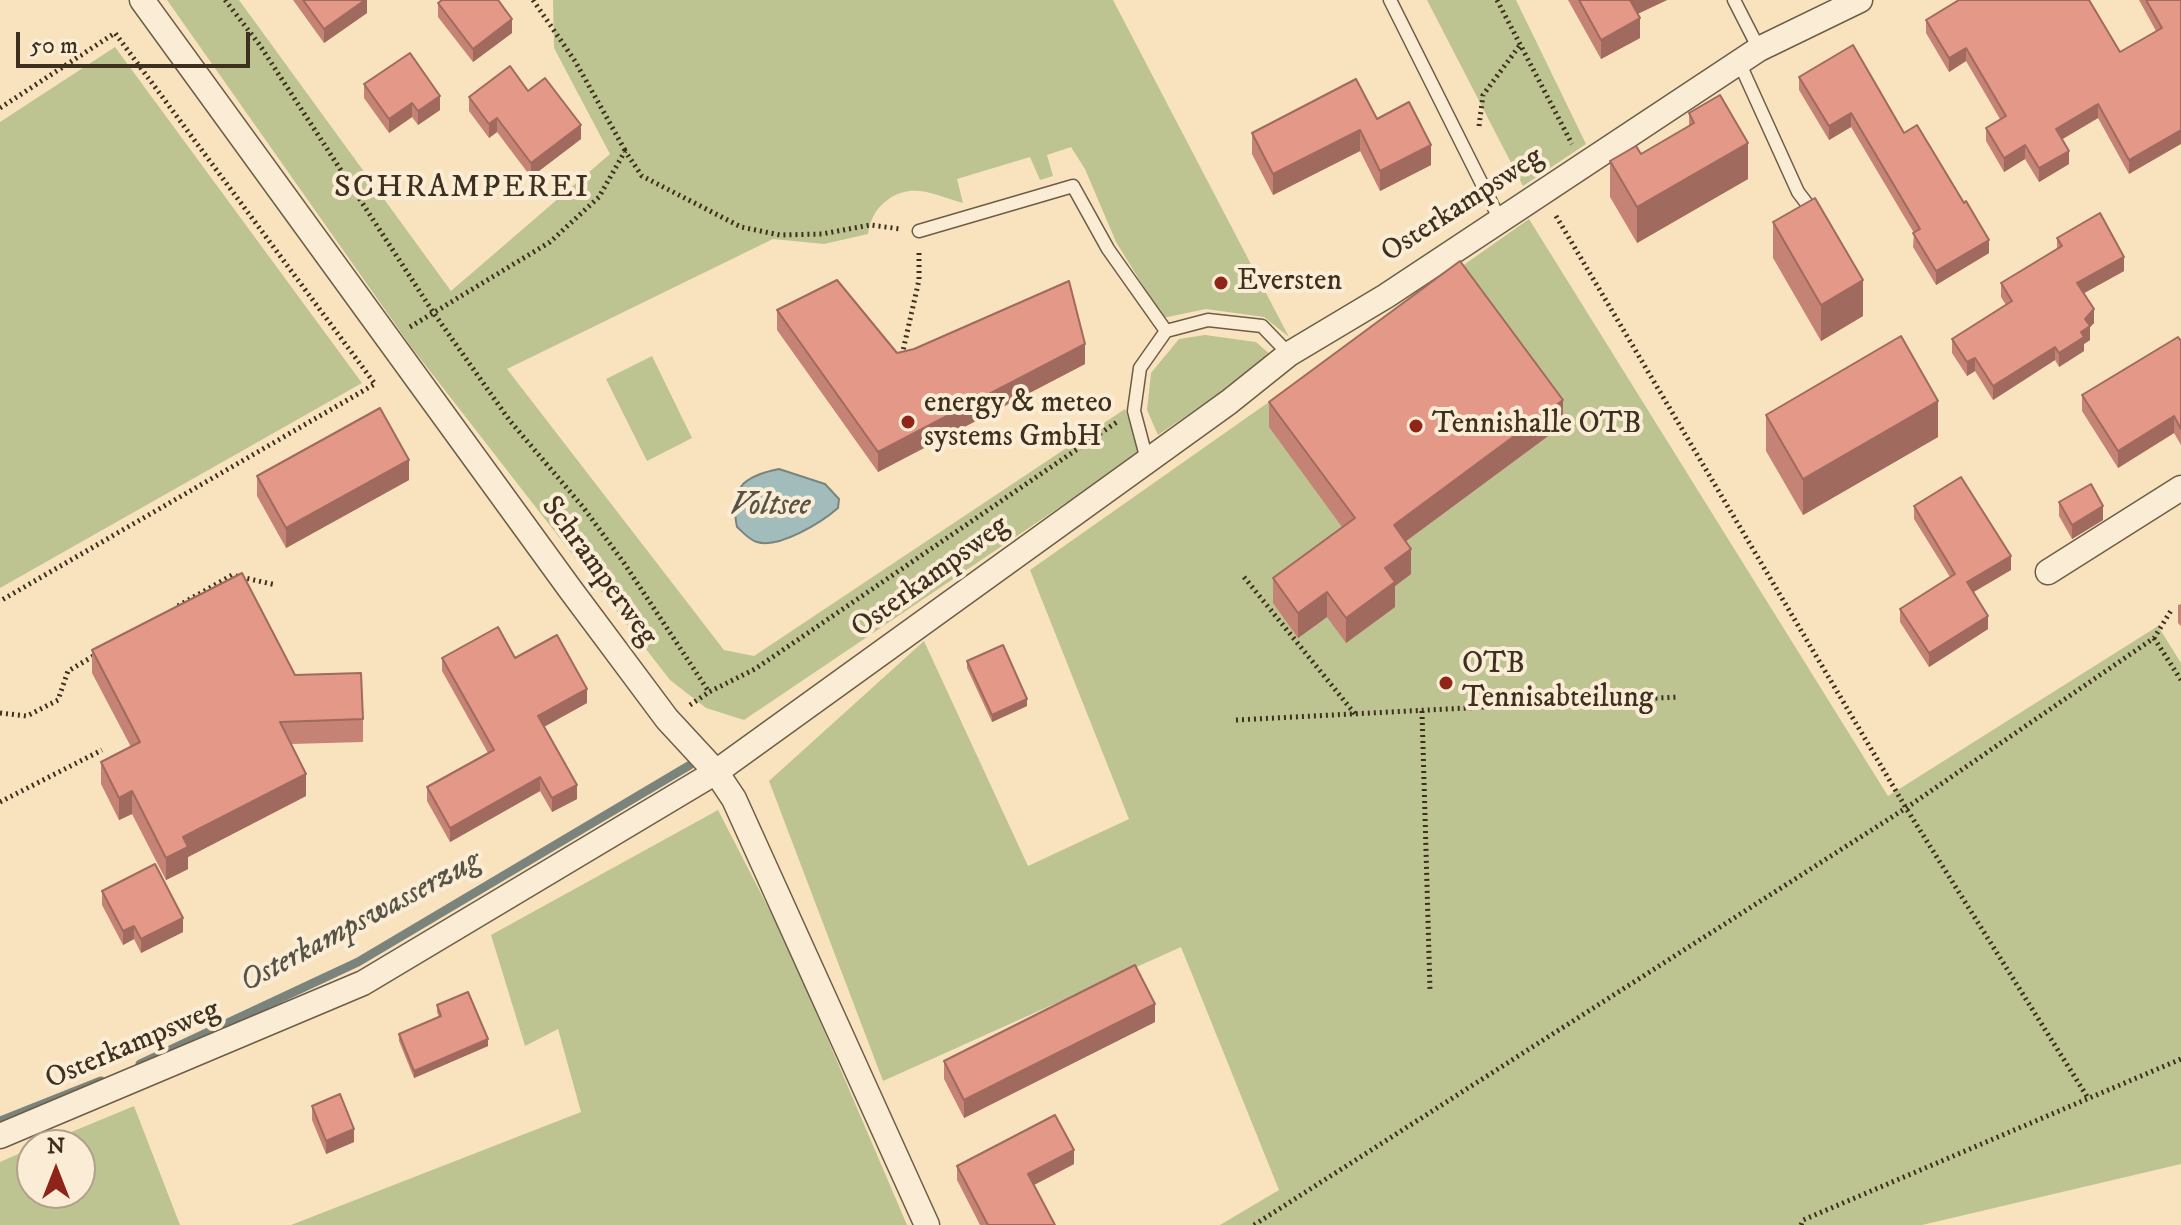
<!DOCTYPE html>
<style>
body{margin:0}
#map{position:relative;width:2181px;height:1225px;overflow:hidden;background:#f9e3bf;font-family:"IM FELL DW Pica",serif}
canvas{display:block}
.north{position:absolute;left:16px;top:1129px;width:80px;height:80px;box-sizing:border-box;background:#fbedd5;border:2px solid #afa18c;border-radius:50%;rotate:0deg;font-size:22px;font-weight:700;line-height:32px;text-align:center;color:#3e301e}
.north::after{content:'';display:block;margin:auto;width:28px;height:36px;background:#8f2418;clip-path:polygon(50% 0,100% 100%,50% 72%,0 100%)}
.scale{position:absolute;left:16px;top:32px;width:234px;height:36px;box-sizing:border-box;border:4px solid #3e301e;border-top:0;padding-left:10px;font-size:24px;line-height:28px;white-space:nowrap;color:#3e301e;-webkit-text-stroke:6px #fbedd5;paint-order:stroke}
</style>
<div id="map">
<canvas width="2181" height="1225"></canvas>
<div class="north">N</div>
<div class="scale">50 m</div>
</div>
<script>
const g = document.querySelector('canvas').getContext('2d');
g.lineJoin = 'round';
function fill(path, color) { g.fillStyle = color; g.fill(path, 'evenodd'); }
function trace(path, color, width, dash) { g.strokeStyle = color; g.lineWidth = width; g.lineCap = dash ? 'butt' : 'round'; g.setLineDash(dash || []); g.stroke(path); }
function write(font, color, halo, rows, align = 'center') {
  g.font = font + ' "IM FELL DW Pica",serif'; g.lineWidth = 8; g.setLineDash([]); g.textBaseline = 'middle'; g.strokeStyle = halo; g.fillStyle = color; for (const [text, x, y, turn = 0] of rows) {
    g.save(); g.translate(x, y); g.rotate((+turn || 0) * Math.PI / 180); g.textAlign = isNaN(turn) ? turn : align; if (halo) g.strokeText(text, 0, 0); g.fillText(text, 0, 0); g.restore();
  }
}
fill(new Path2D(`
 M167 0H239L451 291 610 154 554 48 553 0H1113L1289 337 1264 317 1206 309 1163 318 1116 242 1085 169 1071 147 1047 155 1053 176 1040 180 1030 157 957 179 963 203C938 196 914 182 890 198 876 208 871 217 868 234L824 244 773 239 507 369 724 650 754 656 1125 409 1140 453 744 720 706 708 670 680 412 348Z
 M1427 0H1516L1586 144 1523 186Z
 M115 47 362 383 0 588V122Z
 M1529 219 1888 796 2158 626 2181 663V1164L1922 1225H1220L1279 1190 1181 947 883 1081 769 781 924 641 1028 866 1129 819 1030 570Z
 M1205 335 1256 342 1273 357 1158 435 1147 410 1151 373 1179 339Z
 M652 356 692 438 647 461 606 379Z
 M718 810 787 944 907 1225H291L581 1112 558 1029 525 1046 491 935Z
 M134 1106 180 1225H0V1162L32 1148V1193H80V1145H40Z`), '#bdc492');
const water = new Path2D(`
 M779 469 825 484 839 499 838 508C822 522 779 549 757 542 749 540 743 532 737 527 729 488 743 476 779 469Z`);
fill(water, '#a2bcbc');
trace(water, '#7a847d', 2);
trace(new Path2D(`
 M140 1064 358 962 690 765
 M0 1121 101 1081`), '#7a847d', 9);
const lane = new Path2D(`
 M1390 0 1500 220
 M1734 0 1759 49
 M1739 62 1798 192 1814 213
 M919 231 1073 186 1108 249 1166 331
 M1147 460 1134 411 1140 368 1166 331 1208 320 1262 326 1289 354`);
const street = new Path2D(`
 M142 0 570 589 667 719 716 772 734 799 927 1225
 M2048 572 2181 488
 M0 1136 363 983 716 772 1229 402 1289 354 1386 296 1759 49 1860 0`);
trace(lane, '#6d5d46', 15);
trace(street, '#6d5d46', 27);
trace(new Path2D(`
 M225 0 259 44 433 312 510 421 583 507 624 563 709 692 755 669 1117 422
 M533 0 575 61 626 152
 M1497 0 1572 144
 M0 108 115 33 375 384 0 601
 M1479 126 1483 95 1520 45
 M1556 216 1906 808 2088 1098
 M410 327 550 242 599 197 625 151 642 176 741 227 780 235 822 234 870 225 901 229
 M902 355 919 280V251
 M1244 577 1355 714
 M178 606 232 575 276 585
 M2154 638 2181 680
 M690 705 709 692
 M1422 711 1430 990
 M0 713 27 716 58 700 68 671 97 654
 M1236 720 1678 697
 M0 802 102 750
 M1254 1225 1906 808 2154 638 2172 609
 M1801 1225 1803 1220 2181 1059`), '#3e301e', 5, [2, 4]);
trace(lane, '#fbedd5', 12);
trace(street, '#fbedd5', 24);
fill(new Path2D(`
 M293 0H367V13L324 43Z
 M1568 0H1667L1637 14 1640 38 1601 59Z
 M2139 0H2181L2129 174 2098 118 2062 139 2069 164 2039 182 2025 159 2004 172 1986 141V128L2000 119 1966 61 1949 72 1926 33V20L2120 52 2156 31Z
 M438 3 512 33 473 62 438 17Z
 M1799 77 1904 133 1989 253 1936 285 1913 247 1914 233 1851 127 1829 140 1799 90Z
 M364 84 440 110 418 125 412 117 389 133 364 98Z
 M469 97 581 139 531 177 497 132 489 138 469 111Z
 M1689 113 1748 179 1637 243 1610 197V161L1641 154 1689 127Z
 M1377 119 1431 165 1380 191 1360 151 1273 195 1252 154V133Z
 M1773 222 1863 316 1821 341 1773 258Z
 M2057 238 2124 271 2084 293 2094 323 2090 327V340L2084 344V351L2059 367 2055 360 1993 400 1975 371 1967 376 1952 353V339L2006 305 2001 297V283L2057 249Z
 M777 310 897 353 1085 364 878 472 777 330Z
 M2181 341V445L2174 433 2118 468 2082 411V395Z
 M1269 402 1563 425 1406 541 1411 574 1395 586V607L1346 643 1327 617 1298 638 1273 603V578L1342 527 1269 427Z
 M1766 415 1938 437 1803 515 1766 451Z
 M257 476 409 480 286 548 257 496Z
 M2059 502 2103 520 2072 539 2059 516Z
 M1914 506 2011 570 1973 592 1988 629 1929 667 1900 622V609L1950 577 1914 519Z
 M2181 604V626L2178 623V605Z
 M92 650 295 675 363 719V742L291 744 306 796 188 857V869L166 880 132 814 119 820 101 784V762L131 747 92 673Z
 M442 658H515L587 703 544 727 577 799 552 812 540 791 450 842 427 801V787L488 753 442 671Z
 M967 661 1027 706 992 722 967 668Z
 M102 891 183 932 141 953 134 939 123 945 102 905Z
 M437 1005 488 1046 414 1078 399 1041V1034L439 1017 437 1012Z
 M1155 1022 964 1118 944 1079V1061Z
 M312 1106 354 1142 326 1154 312 1120Z
 M1074 1164 1034 1185 1055 1225H980L957 1180V1166Z`), '#c48374');
fill(new Path2D(`
 M365 0H367V13L324 43V29Z
 M1629 0H1667L1629 18Z
 M1640 18V38L1601 59V40Z
 M512 19V33L473 62V49Z
 M1966 48V61L1949 72V58Z
 M440 96V110L418 125V111Z
 M412 103V117L389 133V119Z
 M2098 104V118L2056 143V129Z
 M1851 113V127L1829 140V126Z
 M497 118V132L489 138V124Z
 M581 125V139L531 177V163Z
 M1360 130V151L1273 195V174Z
 M2181 130V144L2129 174V160Z
 M1748 143V179L1637 243V207Z
 M1431 145V165L1380 191V171Z
 M2025 145V159L2004 172V158Z
 M2069 151V164L2039 182V168Z
 M1989 240V253L1936 285V271Z
 M2124 257V271L2077 297V283Z
 M1863 280V316L1821 341V305Z
 M2094 309V323L2090 327V340L2084 344V351L2059 367V353L2081 332 2085 319Z
 M1085 344V364L878 472V452Z
 M2055 347V360L1993 400V386Z
 M1975 358V371L1967 376V362Z
 M1563 400V425L1394 550V525Z
 M1938 401V437L1803 515V479Z
 M2174 416V433L2118 468V451Z
 M409 460V480L286 548V528Z
 M2103 506V520L2072 539V525Z
 M1411 549V574L1395 586V607L1346 643V618L1385 568Z
 M2011 556V570L1967 596V582Z
 M1327 592V617L1298 638V613Z
 M1988 616V629L1929 667V653Z
 M587 689V703L538 730V716Z
 M1027 699V706L992 722V715Z
 M306 774V796L188 857V869L166 880V858L183 837Z
 M540 777V791L450 842V828Z
 M577 785V799L552 812V798Z
 M132 791V814L119 820V798Z
 M183 918V932L141 953V939Z
 M134 926V939L123 945V931Z
 M1155 1004V1022L964 1118V1100Z
 M488 1039V1046L414 1078V1071Z
 M354 1129V1142L326 1154V1141Z
 M1074 1150V1164L1028 1188V1174Z`), '#a06a5e');
const building = new Path2D(`
 M303 0H365L324 29Z
 M442 0H498L512 19 473 49 438 3Z
 M1579 0H1630L1640 18 1601 40Z
 M1959 0H2089L2120 52 2162 28 2146 0H2181V130L2129 160 2098 104 2056 129 2069 151 2039 168 2025 145 2004 158 1986 128 2006 116 1966 48 1949 58 1926 20Z
 M1853 45 1904 133 1917 125 1964 203 1966 201 1989 240 1936 271 1913 233 1920 229 1851 113 1829 126 1799 77Z
 M410 53 440 96 418 111 412 103 389 119 364 84Z
 M510 66 528 91 545 78 581 125 531 163 497 118 489 124 469 97Z
 M1356 79 1377 119 1409 102 1431 145 1380 171 1360 130 1273 174 1252 133Z
 M1720 95 1748 143 1637 207 1610 161 1636 146 1641 154 1694 123 1689 113Z
 M1815 198 1863 280 1821 305 1773 222Z
 M2100 213 2124 257 2077 283 2094 309 2085 319 2090 326 2081 332 2084 337 2059 353 2055 347 1993 386 1975 358 1967 362 1952 339 2012 301 2001 283 2062 246 2057 238Z
 M1460 261 1563 400 1394 525 1411 549 1385 568 1395 582 1346 618 1327 592 1298 613 1273 578 1355 518 1269 402Z
 M837 280 897 353 914 349 1069 281 1085 344 878 452 777 310Z
 M1901 336 1938 401 1803 479 1766 415Z
 M2178 337 2181 341V429L2174 416 2118 451 2082 395Z
 M380 408 409 460 286 528 257 476Z
 M1961 477 2011 556 1967 582 1988 616 1929 653 1900 609 1955 574 1914 506Z
 M2091 484 2103 506 2072 525 2059 502Z
 M242 573 295 675 361 673 363 719 280 722 306 774 183 837 188 847 166 858 132 791 119 798 101 762 140 742 92 650Z
 M498 627 515 658 557 635 587 689 538 716 577 785 552 798 540 777 450 828 427 787 494 750 442 658Z
 M1003 645 1027 699 992 715 967 661Z
 M155 864 183 918 141 939 134 926 123 931 102 891Z
 M1135 965 1155 1004 964 1100 944 1061Z
 M468 992 488 1039 414 1071 399 1034 441 1016 437 1005Z
 M340 1094 354 1129 326 1141 312 1106Z
 M1055 1115 1074 1150 1028 1174 1055 1225H988L957 1166Z`);
fill(building, '#e49887');
trace(building, '#a06a5e', 2);
for (const [x, y, r, color] of [
 [1221,283,8,"#8f2418"],
 [908,422,8,"#8f2418"],
 [1416,426,8,"#8f2418"],
 [1446,683,8,"#8f2418"]
]) { const dot = new Path2D(); dot.arc(x, y, r, 0, 2 * Math.PI); g.fillStyle = color; g.fill(dot); trace(dot, '#fbedd5', 3); }
write('30px', '#3e301e', '#fbedd5', [
 ["Osterkampsweg",1463,206,-33],
 ["Schramperweg",598,572,54],
 ["Osterkampsweg",931,578,-36],
 ["Osterkampsweg",133,1046,-23]
]);
write('30px', '#3e301e', '#fbedd5', [
 ["Eversten",1237,283],
 ["energy & meteo",924,405],
 ["systems GmbH",924,439],
 ["Tennishalle OTB",1432,426],
 ["OTB",1462,666],
 ["Tennisabteilung",1462,700]
], 'left');
g.letterSpacing = '2px';
write('32px', '#3e301e', '#fbedd5', [
 ["SCHRAMPEREI",462,189]
]);
g.letterSpacing = '0px';
write('italic 32px', '#575346', '#fbedd5', [
 ["Voltsee",770,507],
 ["Osterkampswasserzug",361,923,-28]
]);
</script>
